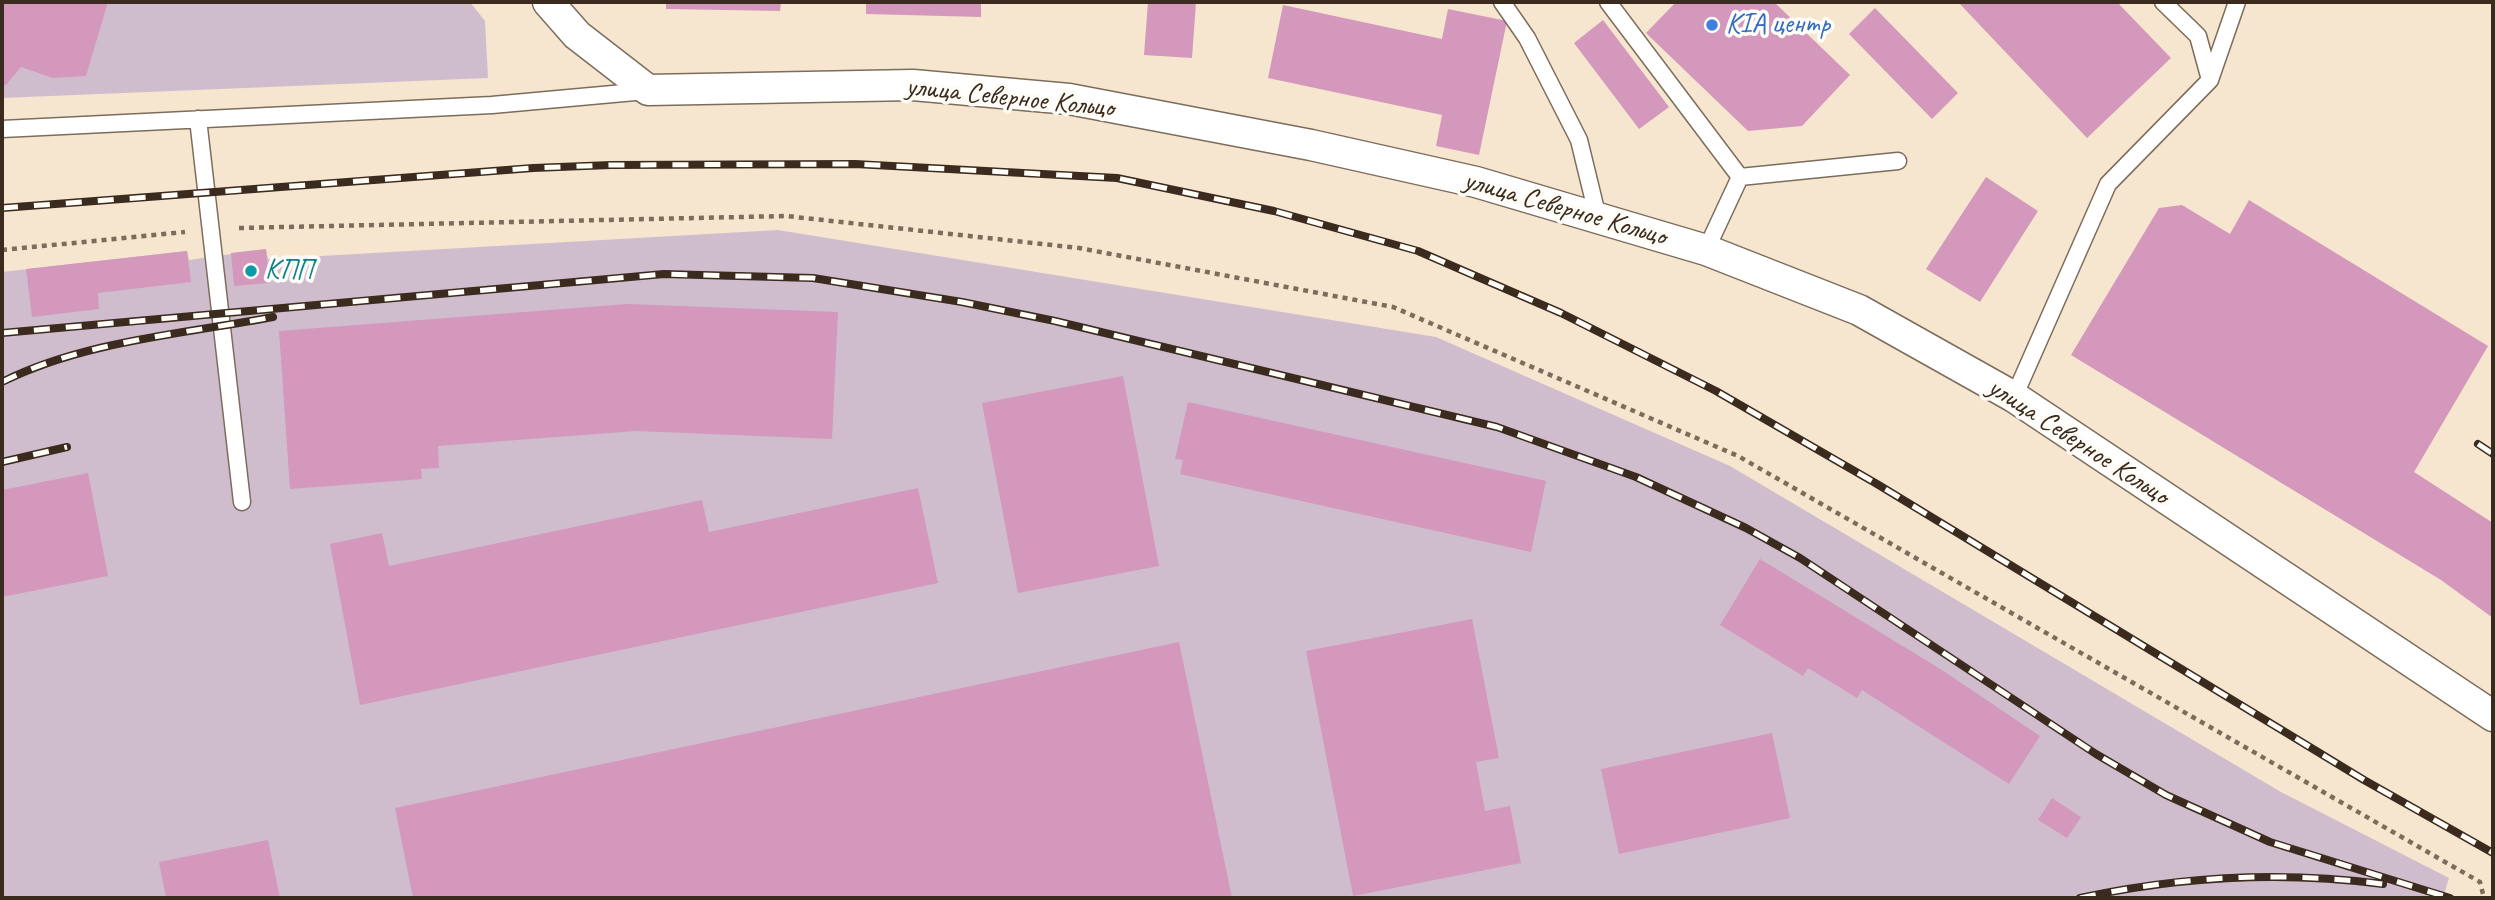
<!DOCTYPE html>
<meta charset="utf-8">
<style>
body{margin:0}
#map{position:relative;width:2495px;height:900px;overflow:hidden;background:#f6e6cf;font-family:Caveat,sans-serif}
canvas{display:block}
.frame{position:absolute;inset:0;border:4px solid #3b2a1e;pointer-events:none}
</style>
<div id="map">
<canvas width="2495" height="900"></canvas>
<div class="frame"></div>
</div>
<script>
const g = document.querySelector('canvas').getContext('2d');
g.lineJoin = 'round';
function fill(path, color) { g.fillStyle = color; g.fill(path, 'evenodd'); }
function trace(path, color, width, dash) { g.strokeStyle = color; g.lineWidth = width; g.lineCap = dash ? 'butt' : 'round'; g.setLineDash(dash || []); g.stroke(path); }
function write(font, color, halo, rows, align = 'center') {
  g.font = font + ' Caveat,sans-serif'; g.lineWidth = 7; g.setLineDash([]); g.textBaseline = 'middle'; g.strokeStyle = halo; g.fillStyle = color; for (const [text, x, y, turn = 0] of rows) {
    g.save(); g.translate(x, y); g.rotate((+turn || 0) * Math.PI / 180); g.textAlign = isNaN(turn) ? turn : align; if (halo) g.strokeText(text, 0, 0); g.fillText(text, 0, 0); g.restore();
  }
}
fill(new Path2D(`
 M2 2H470L485 21 488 78 2 98Z
 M778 230 1436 337 1730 466 2281 792 2449 878 2443 898H2V272L187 251 189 260 266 249 268 259Z`), '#cfbdce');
fill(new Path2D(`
 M2 2H108L86 76 53 78 21 67 6 85H2Z
 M666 2H781L780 11 666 9Z
 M866 2H981V17L866 14Z
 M1148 2H1196L1192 58 1144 55Z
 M1676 2H1774L1850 75 1802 126 1748 131 1646 33Z
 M1958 2H2117L2171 58 2087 138Z
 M1283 5 1442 39 1448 9 1507 21 1479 155 1436 146 1442 115 1268 78Z
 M1875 8 1958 93 1932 119 1849 34Z
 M1603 20 1669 107 1639 129 1574 43Z
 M1986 177 2038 211 1980 302 1926 269Z
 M2249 200 2488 346 2414 472 2493 523V618L2441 580 2071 355 2159 208 2182 205 2230 234Z
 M266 249 269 283 234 286 231 253Z
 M187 251 191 282 98 293 99 309 32 317 26 269Z
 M627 304 838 312 832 439 636 431 438 446 439 468 421 469 422 479 290 489 279 331Z
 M1123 376 1159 566 1018 593 982 403Z
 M1188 402 1546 481 1531 552 1180 474 1183 460 1175 459Z
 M88 473 108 576 2 597V490Z
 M918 488 938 583 360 705 330 544 382 533 389 566 702 500 709 532Z
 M1760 559 1942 670 2040 736 2009 784 1862 690 1857 698 1808 668 1803 676 1720 625Z
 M1472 619 1499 758 1476 762 1485 811 1510 806 1521 863 1353 896 1306 651Z
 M1179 642 1232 898H413L395 808Z
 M1772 733 1790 818 1619 854 1601 769Z
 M2052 798 2081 817 2067 838 2038 820Z
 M268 840 280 898H166L159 862Z`), '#d398bb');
const service = new Path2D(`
 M1502 2 1527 38 1579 140 1598 218
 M1608 2 1740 177
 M2210 80 2237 2
 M198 119 242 502
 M2 129 492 105 646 91
 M1706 250 1740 177 1898 161
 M2014 397 2108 184 2210 80 2198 36 2163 2`);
const minor = new Path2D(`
 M548 2 577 35 648 90 913 85 1069 99 1311 145 1476 182 1706 250 1859 310 2014 397 2493 716`);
trace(service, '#7c6c5c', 19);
trace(minor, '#7c6c5c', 33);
trace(new Path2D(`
 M239 228 786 216 1079 248 1393 307 1738 456 2480 882 2484 898
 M2 250 185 232`), '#7c6c5c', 4.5, [5, 5]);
trace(service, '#fff', 16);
trace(minor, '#fff', 30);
const rail = new Path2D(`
 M2 208 533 168 611 165 855 164 1117 178 1274 211 1418 251 1561 313 1716 391 1877 484 2364 780 2493 853
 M2 333 664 274 813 278 962 302 1055 321 1497 427 1636 477 1746 528 1800 558 2096 754 2166 795 2270 842 2450 898
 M2 382C84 341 183 334 273 317
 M2478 444 2493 454
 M2 462 67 447
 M2080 898C2181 876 2281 871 2383 884`);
trace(rail, '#3b2a1e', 8);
trace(rail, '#fdfcf7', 5, [16]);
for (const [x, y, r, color] of [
 [1712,25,7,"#3f7fe0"],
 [251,271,7,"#0f9aa8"]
]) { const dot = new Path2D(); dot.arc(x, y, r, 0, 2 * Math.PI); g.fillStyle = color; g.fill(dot); trace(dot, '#fdfcf7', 2.5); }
write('28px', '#366cbe', '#fdfcf7', [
 ["KIA центр",1726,25]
], 'left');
write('28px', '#3b2a1e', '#fdfcf7', [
 ["улица Северное Кольцо",1010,98,6],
 ["улица Северное Кольцо",1565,209,16],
 ["улица Северное Кольцо",2078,442,33]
]);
write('28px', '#0d838f', '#fdfcf7', [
 ["КПП",265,271]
], 'left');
</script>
